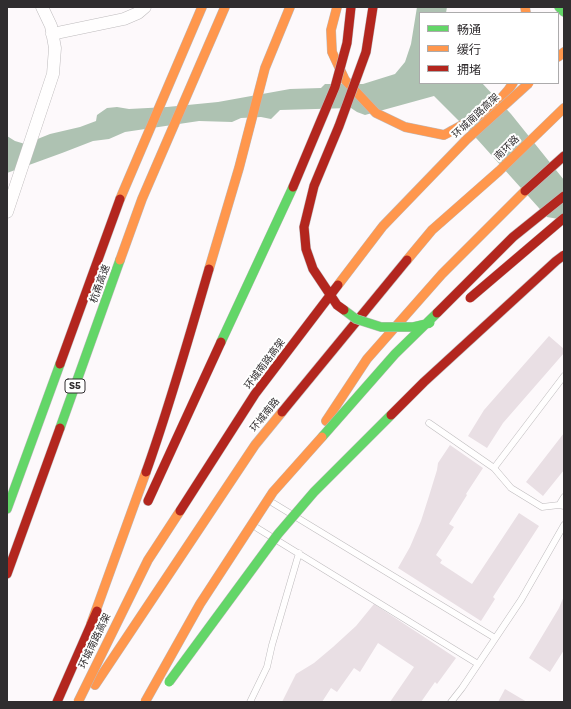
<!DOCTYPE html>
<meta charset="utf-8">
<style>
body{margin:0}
#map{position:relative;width:571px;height:709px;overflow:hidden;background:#fdf9fb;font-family:Rubik,"Noto Sans SC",sans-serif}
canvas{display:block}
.frame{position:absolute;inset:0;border:8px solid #302d2f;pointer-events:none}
.legend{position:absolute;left:419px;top:12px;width:140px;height:72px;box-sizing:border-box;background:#fff;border:1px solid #acabac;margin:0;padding:5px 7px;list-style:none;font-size:12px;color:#302d2f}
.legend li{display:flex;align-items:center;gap:8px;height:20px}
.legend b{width:20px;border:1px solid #acabac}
</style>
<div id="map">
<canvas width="571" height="709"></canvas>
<div class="frame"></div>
<ul class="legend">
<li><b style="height:5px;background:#63d668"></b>畅通</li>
<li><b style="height:5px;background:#ff974d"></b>缓行</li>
<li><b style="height:5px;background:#b3261e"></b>拥堵</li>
</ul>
</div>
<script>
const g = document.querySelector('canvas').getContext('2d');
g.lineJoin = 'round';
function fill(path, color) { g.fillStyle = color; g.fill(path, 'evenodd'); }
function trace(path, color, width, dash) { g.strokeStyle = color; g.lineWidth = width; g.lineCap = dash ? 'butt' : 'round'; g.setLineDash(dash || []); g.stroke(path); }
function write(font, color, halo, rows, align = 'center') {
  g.font = font + ' Rubik,"Noto Sans SC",sans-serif'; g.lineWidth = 4; g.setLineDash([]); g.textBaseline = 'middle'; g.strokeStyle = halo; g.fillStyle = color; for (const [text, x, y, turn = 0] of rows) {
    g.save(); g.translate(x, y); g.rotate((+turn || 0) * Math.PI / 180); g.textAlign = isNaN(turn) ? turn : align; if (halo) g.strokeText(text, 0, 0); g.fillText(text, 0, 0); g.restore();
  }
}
fill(new Path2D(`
 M417 7H447L446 13H420V83H482L511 114 564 180V220L547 217 477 139 434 96 365 115 357 112 351 108 280 110 271 119 261 117 241 118 232 122 199 121 125 132 109 139 93 141 62 153 7 173V136L15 141 25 144 50 134 80 127 96 121 97 115 107 108 117 107 129 109 167 107 218 102 290 89 321 88 325 84H363L395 74 405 62 411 44Z`), '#aec2b2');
fill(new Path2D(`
 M549 336 564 349V353L503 423 487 448 468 436 484 410Z
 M564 433V470L543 496 526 482Z
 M450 445 483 468 466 494 467 495 449 524 454 527 436 555 442 560 440 563 472 584 519 513 539 526 493 597 495 599 481 621 398 568 410 547 421 521 429 496 437 470 438 463Z
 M564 596V650L550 672 529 658 559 608Z
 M374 604 456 658 437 684 435 682 421 702H390L414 667 378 643 360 672 354 668 337 692 331 688 322 702H282L296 674 314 663 333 647 356 626Z
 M505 689 527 702H498Z`), '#e9dfe4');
const lane = new Path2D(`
 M429 423 494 468 511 488 542 507 559 505 564 506
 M494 468 564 376
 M273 503 495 638
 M559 505 564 497
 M257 528 478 664
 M250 702 267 667 272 645 299 553
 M451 702 462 688 521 600 564 525`);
const street = new Path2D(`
 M52 34 124 19 138 13 145 7
 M7 212 53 74 55 48 51 26 42 7`);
const fast = new Path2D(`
 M559 7 564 12
 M221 342 293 187
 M60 428 120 260
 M7 509 60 364`);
const slow = new Path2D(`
 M337 7 331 30 332 52 345 80 376 113 405 127 444 135C469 121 498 108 513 83
 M525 7 526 13
 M558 57 564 52
 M120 199 202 7
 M120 260 142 199 225 7
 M407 260 432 230 499 171 564 108
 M209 269 239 168 265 68 290 7
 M326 421 367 359 442 274 525 191
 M91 624 146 472
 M95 685 255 445 282 412`);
const jam = new Path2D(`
 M525 191 564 156
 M60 364 120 199
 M282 412 407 260
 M146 472C170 405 189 337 209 269
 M148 501 221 342
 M7 574 60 428
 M57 702 97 611`);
trace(lane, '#bebbbd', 7);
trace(street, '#bebbbd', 13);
trace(fast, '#bebbbd', 10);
trace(slow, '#bebbbd', 10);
trace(jam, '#bebbbd', 10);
trace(lane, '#fffefe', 6);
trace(street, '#fffefe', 12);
trace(fast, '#63d668', 9);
trace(slow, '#ff974d', 9);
trace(jam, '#b3261e', 9);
const fastBridge = new Path2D(`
 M344 310 356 319 381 327H413L430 323
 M322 437 395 354 437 313
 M169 682 278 534 314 492 391 415`);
const slowBridge = new Path2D(`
 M338 285 383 226 466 140 529 83
 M78 702 148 560 180 511
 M145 702 200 604 273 492 322 437`);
const jamBridge = new Path2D(`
 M293 187 335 87 347 43 351 7
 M470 298 564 218
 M344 310 337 305 313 269 306 249 304 227 314 186 339 126 366 52 373 7
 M437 313 513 237 564 196
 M391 415 424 382 556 261 564 255
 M180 511 255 394 338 285`);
trace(fastBridge, '#bebbbd', 10, []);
trace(slowBridge, '#bebbbd', 10, []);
trace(jamBridge, '#bebbbd', 10, []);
trace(fastBridge, '#63d668', 9);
trace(slowBridge, '#ff974d', 9);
trace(jamBridge, '#b3261e', 9);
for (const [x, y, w] of [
 [75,386,20]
]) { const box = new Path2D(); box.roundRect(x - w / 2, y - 7, w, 14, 3); g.fillStyle = '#fff'; g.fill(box); trace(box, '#302d2f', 1); }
write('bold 9px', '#302d2f', null, [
 ["S5",75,386]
]);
write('10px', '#302d2f', '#fff', [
 ["环城南路高架",476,116,-43],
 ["南环路",507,148,-44],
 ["杭甬高速",100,284,-70],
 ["环城南路高架",265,364,-53],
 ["环城南路",265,415,-51],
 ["环城南路高架",95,641,-64]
]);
</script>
